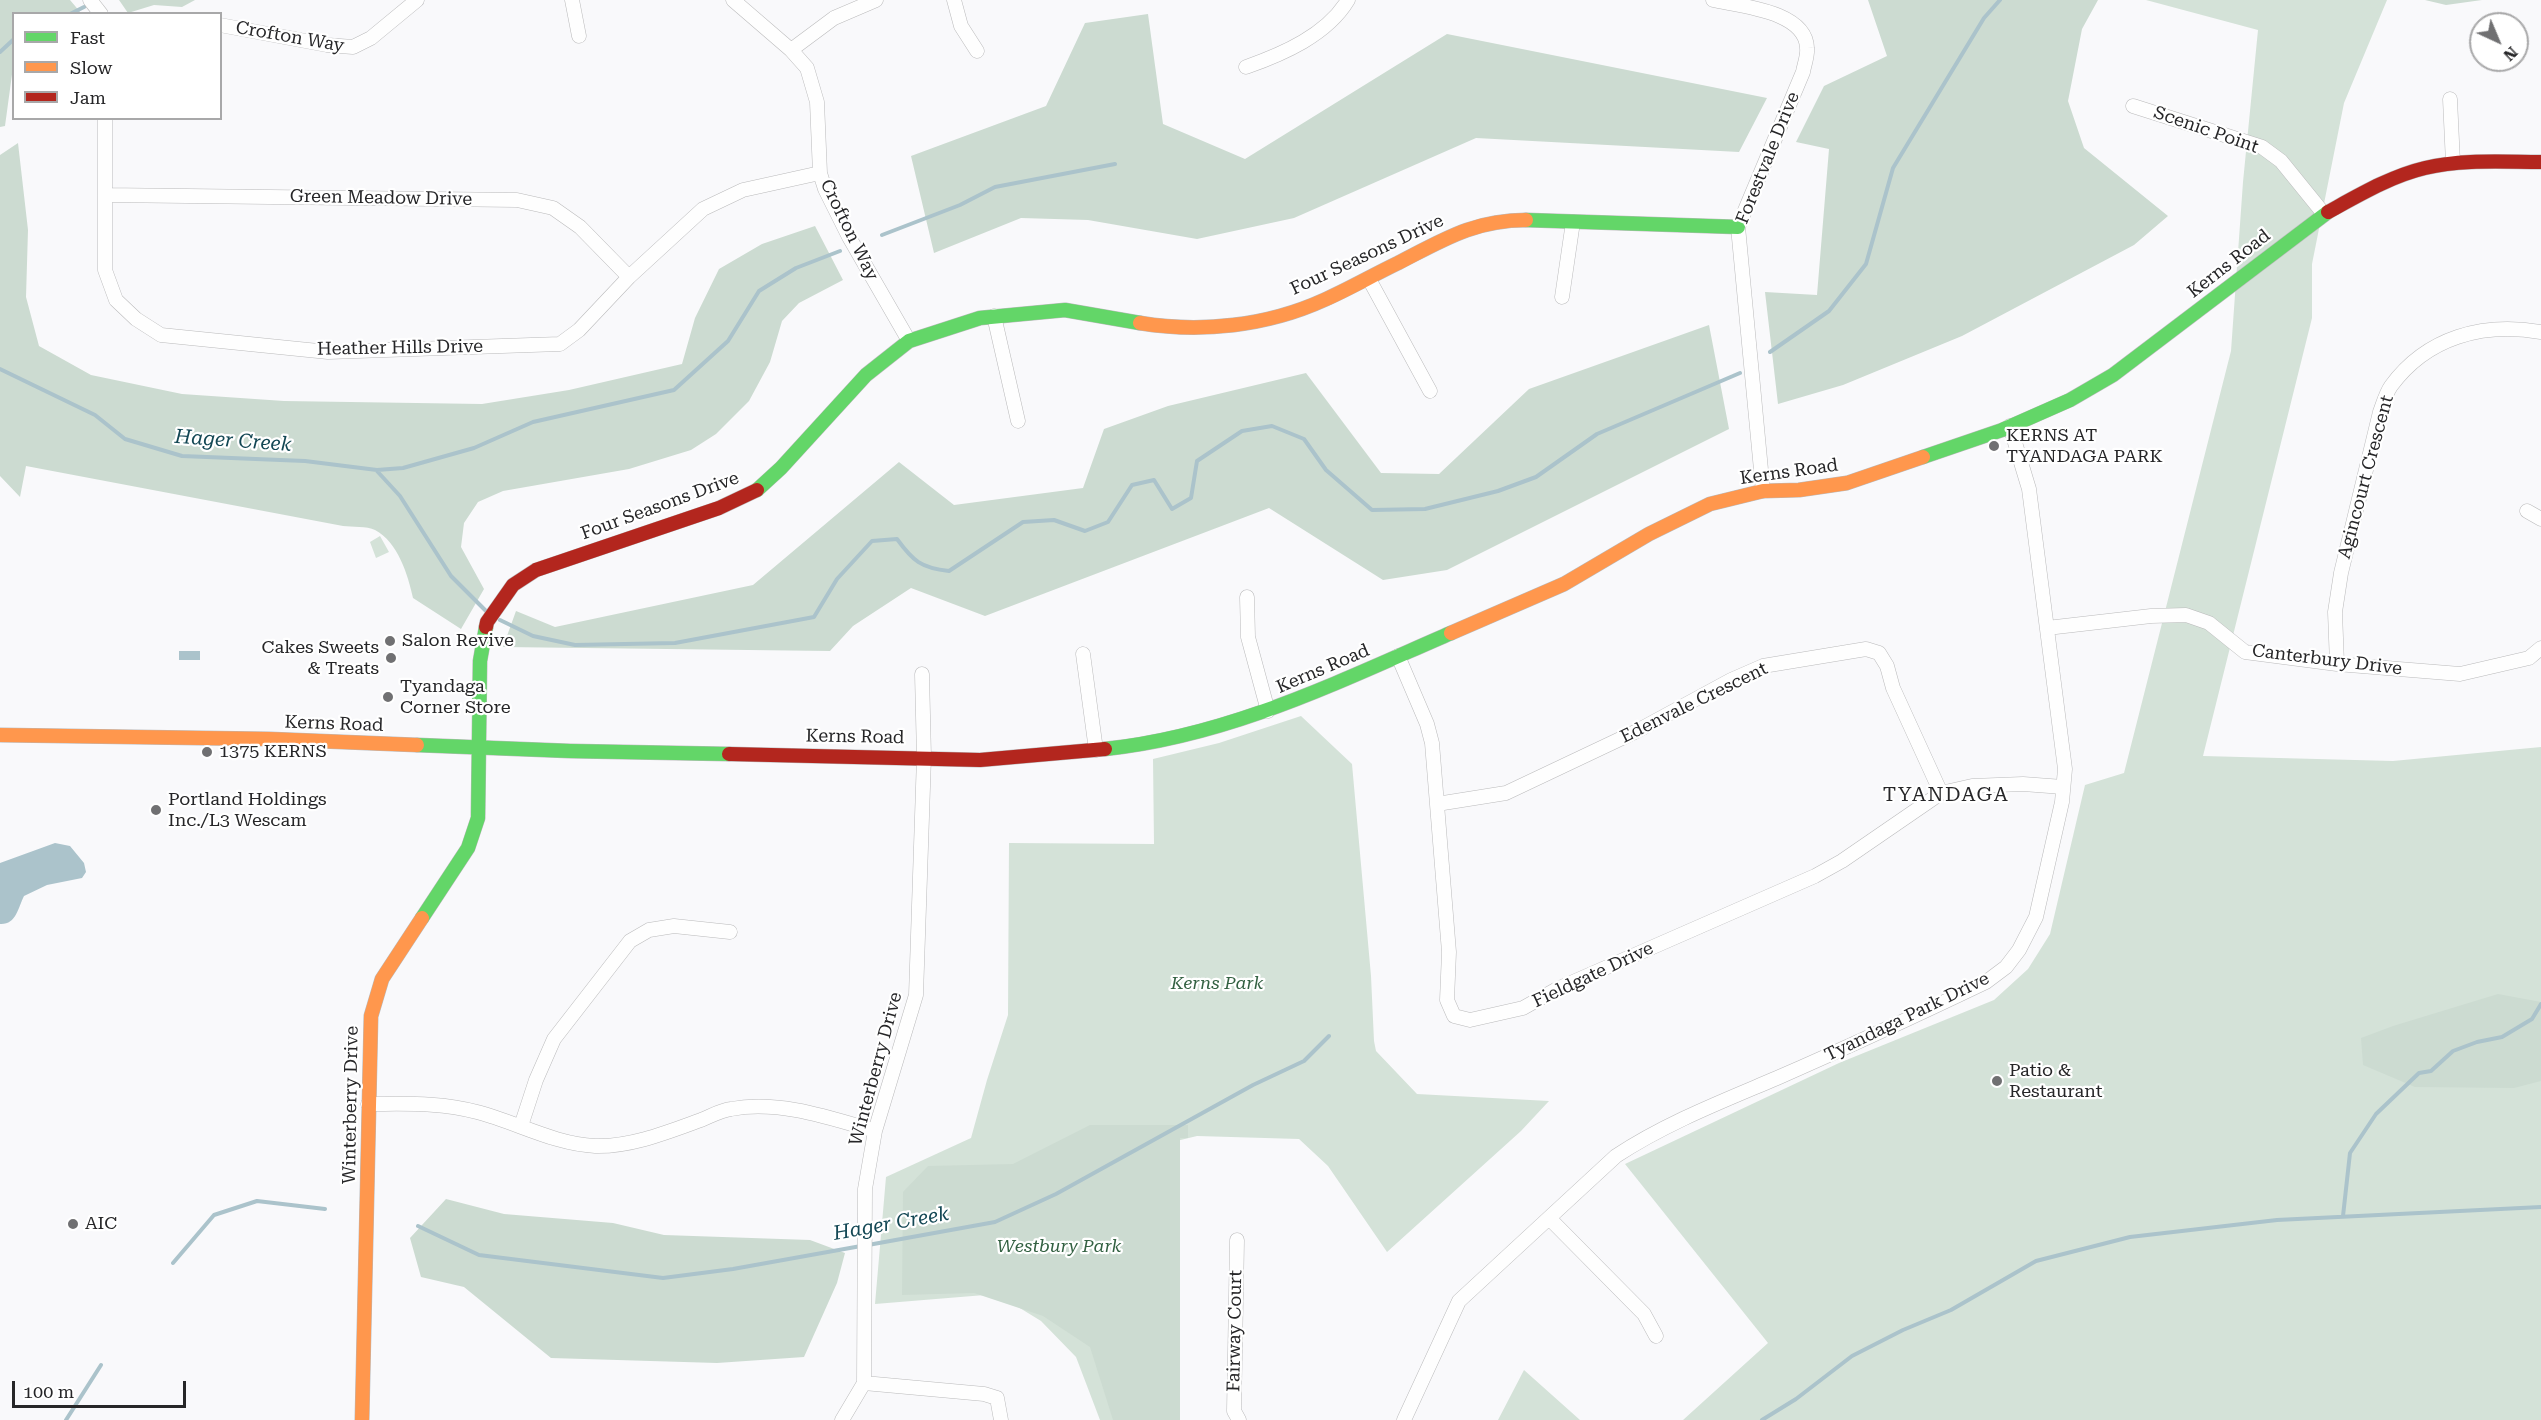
<!DOCTYPE html>
<style>
body{margin:0}
#map{position:relative;width:2541px;height:1420px;overflow:hidden;background:#f9f9fb;font-family:"Roboto Serif",serif}
canvas{display:block}
.legend{position:absolute;left:12px;top:12px;width:210px;height:108px;box-sizing:border-box;background:#fff;border:2px solid #a8a8a9;margin:0;padding:8px 10px;list-style:none;font-size:18px;color:#262628}
.legend li{display:flex;align-items:center;gap:12px;height:30px}
.legend b{width:30px;border:2px solid #a8a8a9}
.north{position:absolute;left:2469px;top:12px;width:60px;height:60px;box-sizing:border-box;background:#fff;border:2px solid #a8a8a9;border-radius:50%;rotate:136deg;font-size:16px;font-weight:700;line-height:24px;text-align:center;color:#262628}
.north::after{content:'';display:block;margin:auto;width:21px;height:27px;background:#707072;clip-path:polygon(50% 0,100% 100%,50% 72%,0 100%)}
.scale{position:absolute;left:12px;top:1381px;width:174px;height:27px;box-sizing:border-box;border:3px solid #262628;border-top:0;padding-left:8px;font-size:18px;line-height:21px;white-space:nowrap;color:#262628;-webkit-text-stroke:4px #fff;paint-order:stroke}
</style>
<div id="map">
<canvas width="2541" height="1420"></canvas>
<ul class="legend">
<li><b style="height:8px;background:#63d668"></b>Fast</li>
<li><b style="height:8px;background:#ff974d"></b>Slow</li>
<li><b style="height:8px;background:#b3261e"></b>Jam</li>
</ul>
<div class="north">N</div>
<div class="scale">100 m</div>
</div>
<script>
const g = document.querySelector('canvas').getContext('2d');
g.lineJoin = 'round';
function fill(path, color) { g.fillStyle = color; g.fill(path, 'evenodd'); }
function trace(path, color, width, dash) { g.strokeStyle = color; g.lineWidth = width; g.lineCap = dash ? 'butt' : 'round'; g.setLineDash(dash || []); g.stroke(path); }
function write(font, color, halo, rows, align = 'center') {
  g.font = font + ' "Roboto Serif",serif'; g.lineWidth = 4.5; g.setLineDash([]); g.textBaseline = 'middle'; g.strokeStyle = halo; g.fillStyle = color; for (const [text, x, y, turn = 0] of rows) {
    g.save(); g.translate(x, y); g.rotate((+turn || 0) * Math.PI / 180); g.textAlign = isNaN(turn) ? turn : align; if (halo) g.strokeText(text, 0, 0); g.fillText(text, 0, 0); g.restore();
  }
}
fill(new Path2D(`
 M2146 0H2387L2344 103 2312 264V318L2203 756 2393 761 2541 747V1420H1683L1768 1343 1625 1164 1839 1063 1994 1000 2028 969 2050 934 2085 785 2124 773 2231 351 2243 182 2258 30Z
 M380 536 389 552 376 558 370 542Z
 M1301 716 1352 764 1371 976 1374 1041 1376 1051 1417 1094 1549 1101 1521 1131 1387 1252 1328 1166 1299 1139 1197 1136 1123 1154 1145 1420H1100L1076 1357 1041 1321 997 1294 875 1304 886 1177 971 1138 987 1080 1008 1015 1009 843 1154 844 1153 759 1219 743Z
 M1524 1370 1580 1420H1498Z`), '#d4e2d8');
fill(new Path2D(`
 M0 0H70L81 13 14 14 13 67 5 126 0 127Z
 M119 0H195L182 7 154 5 128 13Z
 M1868 0H2098L2082 29 2068 101 2084 148 2168 216 2134 245 1962 336 1843 385 1778 404 1765 292 1817 295 1829 149 1796 142 1824 86 1887 56Z
 M2425 0H2482L2446 5Z
 M1148 14 1163 124 1245 159 1447 34 1767 98 1739 152 1476 138 1294 218 1197 239 1088 220 1021 218 934 253 911 156 1046 106 1085 23Z
 M18 143 28 230 26 297 39 346 91 375 182 394 284 401 482 404 569 390 682 364 695 318 719 269 762 244 815 226 843 280 799 303 782 321 770 362 749 401 716 434 691 450 629 469 503 491 478 502 464 523 461 547 484 589 461 629 413 598C408 575 398 542 375 530 367 526 352 527 343 526L26 466 20 497 0 476V155Z
 M1709 325 1729 429 1447 570 1383 580 1269 508 985 616 911 588 853 626 830 651 503 647 516 611 555 627 753 585 899 462 954 505 1083 488 1104 429 1168 406 1306 373 1381 473 1439 474 1529 389Z
 M2498 994 2541 1002V1081L2514 1088 2415 1087 2363 1065 2361 1038 2393 1026Z
 M1090 1125H1188V1138H1180V1420H1113L1090 1347 1043 1316 974 1293 902 1295 903 1192 928 1166 1013 1164Z
 M446 1199 504 1214 613 1223 664 1235 810 1240 845 1253 837 1283 804 1357 717 1363 551 1358 464 1287 421 1277 410 1238Z`), '#ccdbd1');
fill(new Path2D(`
 M179 651H200V660H179Z
 M55 843 70 846 84 863 86 872 82 878 47 885 24 896C18 908 16 925 0 924V863Z`), '#abc3cb');
trace(new Path2D(`
 M70 14 84 7
 M0 52 14 39
 M882 235 960 205 995 187 1115 164
 M1770 352 1829 311 1866 264 1893 168 1984 18 2000 0
 M0 369 95 415 125 439 182 456 305 461 377 470 403 468 474 448 533 422 674 390 728 341 759 291 796 268 840 251
 M377 471 400 496 451 576 486 611
 M500 620 533 636 575 645 675 643 814 617 837 579 872 541 897 539C913 561 921 568 949 571L1023 522 1054 520 1085 531 1108 522 1132 485 1154 480 1172 509 1191 498 1197 461 1242 431 1272 426 1304 439 1326 470 1372 510 1425 509 1498 491 1536 477 1597 434 1740 373
 M2343 1216 2350 1153 2376 1114 2419 1073 2431 1071 2453 1051 2477 1042 2502 1037 2532 1019 2541 1004
 M418 1226 479 1255 663 1278 733 1269 861 1246
 M868 1245 995 1222 1056 1194 1253 1085 1304 1061 1329 1036
 M173 1263 214 1215 257 1201 325 1209
 M66 1420 101 1365
 M1762 1420 1796 1399 1852 1356 1903 1330 1951 1310 2036 1261 2130 1237 2277 1220 2541 1207`), '#abc3cb', 4);
const street = new Path2D(`
 M90 0 101 14
 M572 0 579 36
 M733 0 791 50 807 68 817 102 820 173 825 189 849 237 909 341
 M954 0 961 26 977 51
 M1713 0C1740 6 1806 11 1807 48 1808 56 1804 65 1803 72L1738 227 1763 491
 M220 25 327 45 353 47 371 38 417 0
 M791 50 834 18 876 0
 M1246 67C1283 54 1327 35 1348 0
 M2450 99 2453 163
 M2133 106 2262 147 2281 161 2324 214
 M105 118V270L116 300 136 319 161 335 328 352 560 344 579 330 629 277 703 209 743 190 820 173
 M105 195 517 200 553 208 580 227 629 277
 M1369 279 1430 391
 M1562 297 1573 222
 M994 316 1018 421
 M2527 511 2541 519
 M1247 597 1248 637 1268 711
 M2047 628 2151 616 2186 615 2209 623 2245 652 2337 664 2460 674 2529 658 2541 648
 M1083 654 1096 750
 M1398 656 1427 724 1432 743 1449 952 1447 1000 1454 1016 1470 1020 1523 1008 1557 989 1815 876 1842 861 1941 793 1972 786 2023 784 2063 787
 M2337 664 2335 612 2341 573 2380 412C2383 404 2386 393 2391 386 2427 337 2483 322 2541 332
 M1437 804 1506 793 1637 731 1731 680 1763 666 1866 649 1879 653 1887 666 1893 688 1941 793
 M368 1104C407 1104 440 1102 477 1112 516 1122 554 1144 595 1146 631 1147 668 1132 701 1120 711 1116 721 1110 731 1109 779 1100 830 1118 875 1131
 M521 1126 536 1080 554 1039 630 941 649 930 674 926 730 932
 M1549 1218 1644 1314 1656 1336
 M1237 1240 1234 1411 1239 1420
 M864 1383 984 1394 997 1398 1001 1420
 M842 1420 864 1383 865 1189 875 1131 916 995 924 757 922 674
 M1404 1420 1459 1301 1616 1156C1666 1123 1723 1101 1777 1078 1848 1047 1917 1015 1986 982L2006 967 2019 950 2036 917 2062 802 2065 769 2029 489 2010 426`);
const fast = new Path2D(`
 M1526 220 1738 227
 M1923 457 2002 430 2070 400 2113 375 2328 212
 M757 490 781 468 866 375 909 341 980 318 1065 310 1140 323
 M417 745 570 751 729 754
 M1105 749C1229 736 1338 682 1451 633
 M422 918 468 848 478 818 480 661 486 627`);
const slow = new Path2D(`
 M1140 323C1201 333 1267 326 1324 300 1349 289 1373 275 1398 263 1443 240 1474 220 1526 220
 M1451 633 1564 584 1649 534 1710 504 1763 491 1799 490 1847 483 1923 457
 M0 735 269 739 417 745
 M362 1420 371 1016 382 979 422 918`);
const jam = new Path2D(`
 M2328 212C2359 195 2391 176 2425 168 2462 159 2503 162 2541 162
 M486 627 487 622 513 585 536 570 719 508 757 490
 M729 754 980 760 1105 749`);
trace(street, '#bababb', 15);
trace(fast, '#bababb', 15);
trace(slow, '#bababb', 15);
trace(jam, '#bababb', 15);
trace(street, '#fefefe', 14);
trace(fast, '#63d668', 14);
trace(slow, '#ff974d', 14);
trace(jam, '#b3261e', 14);
for (const [x, y, r, color] of [
 [1994,446,6,"#707072"],
 [390,641,6,"#707072"],
 [391,658,6,"#707072"],
 [388,697,6,"#707072"],
 [207,752,6,"#707072"],
 [156,810,6,"#707072"],
 [1997,1081,6,"#707072"],
 [73,1224,6,"#707072"]
]) { const dot = new Path2D(); dot.arc(x, y, r, 0, 2 * Math.PI); g.fillStyle = color; g.fill(dot); trace(dot, '#fff', 2); }
write('18px', '#262628', '#fff', [
 ["Crofton Way",290,37,10],
 ["Scenic Point",2206,130,19],
 ["Forestvale Drive",1768,158,-68],
 ["Green Meadow Drive",381,198,1],
 ["Crofton Way",849,230,64],
 ["Four Seasons Drive",1367,255,-25],
 ["Kerns Road",2229,264,-38],
 ["Heather Hills Drive",400,348,-1],
 ["Kerns Road",1789,472,-8],
 ["Agincourt Crescent",2366,477,-75],
 ["Four Seasons Drive",660,506,-20],
 ["Canterbury Drive",2327,660,7],
 ["Kerns Road",1323,669,-23],
 ["Edenvale Crescent",1694,703,-26],
 ["Kerns Road",334,724,2],
 ["Kerns Road",855,737,1],
 ["Fieldgate Drive",1593,975,-25],
 ["Tyandaga Park Drive",1907,1017,-26],
 ["Winterberry Drive",876,1069,-75],
 ["Winterberry Drive",351,1105,-89],
 ["Fairway Court",1235,1331,-89]
]);
write('18px', '#262628', '#fff', [
 ["KERNS AT",2006,436],
 ["TYANDAGA PARK",2006,457],
 ["Salon Revive",402,641],
 ["Cakes Sweets",379,648,"right"],
 ["& Treats",379,669,"right"],
 ["Tyandaga",400,687],
 ["Corner Store",400,708],
 ["1375 KERNS",219,752],
 ["Portland Holdings",168,800],
 ["Inc./L3 Wescam",168,821],
 ["Patio &",2009,1071],
 ["Restaurant",2009,1092],
 ["AIC",85,1224]
], 'left');
write('italic 18px', '#336142', '#fff', [
 ["Kerns Park",1217,984],
 ["Westbury Park",1059,1247]
]);
write('italic 20px', '#134754', '#fff', [
 ["Hager Creek",233,441,4],
 ["Hager Creek",891,1224,-10]
]);
g.letterSpacing = '1.5px';
write('20px', '#262628', '#fff', [
 ["TYANDAGA",1946,795]
]);
g.letterSpacing = '0px';
</script>
